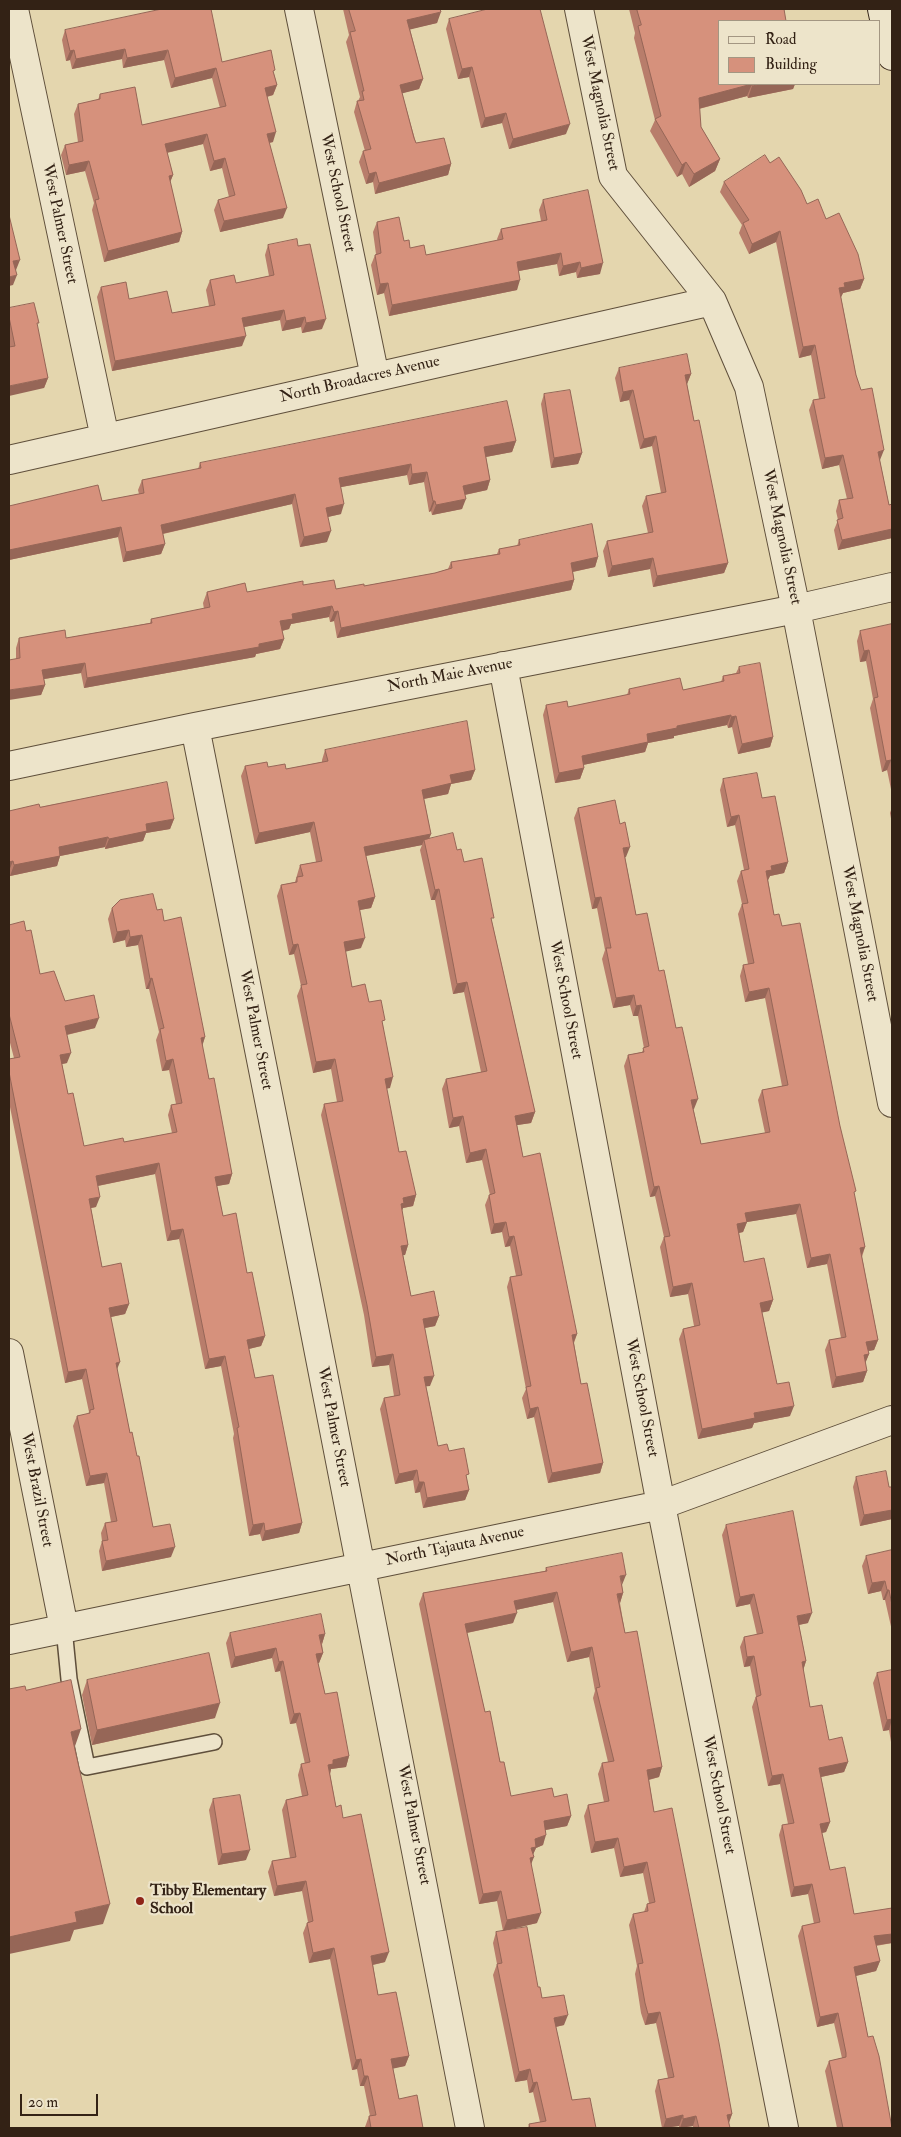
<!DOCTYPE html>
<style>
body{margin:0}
#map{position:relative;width:901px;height:2137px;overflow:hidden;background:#e4d6ae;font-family:"IM FELL Double Pica",serif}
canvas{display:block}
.frame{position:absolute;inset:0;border:10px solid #332215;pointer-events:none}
.legend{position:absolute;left:718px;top:20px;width:162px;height:65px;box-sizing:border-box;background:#ede4ca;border:1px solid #a39682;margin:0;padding:6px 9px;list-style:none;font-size:15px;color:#332215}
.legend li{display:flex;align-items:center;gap:10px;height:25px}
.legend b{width:25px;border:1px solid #a39682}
.scale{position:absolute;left:20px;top:2094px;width:78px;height:22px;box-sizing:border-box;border:2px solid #332215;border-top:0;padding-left:6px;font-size:15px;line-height:18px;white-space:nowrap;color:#332215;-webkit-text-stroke:4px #ede4ca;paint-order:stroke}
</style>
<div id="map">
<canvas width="901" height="2137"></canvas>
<div class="frame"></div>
<ul class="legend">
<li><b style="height:6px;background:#ede4ca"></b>Road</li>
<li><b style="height:14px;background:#d6917c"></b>Building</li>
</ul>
<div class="scale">20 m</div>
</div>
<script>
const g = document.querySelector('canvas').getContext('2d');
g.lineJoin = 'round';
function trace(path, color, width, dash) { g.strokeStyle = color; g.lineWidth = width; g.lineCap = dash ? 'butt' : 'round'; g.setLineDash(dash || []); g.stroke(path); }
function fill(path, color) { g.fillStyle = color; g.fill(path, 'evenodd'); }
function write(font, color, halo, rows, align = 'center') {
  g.font = font + ' "IM FELL Double Pica",serif'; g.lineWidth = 4.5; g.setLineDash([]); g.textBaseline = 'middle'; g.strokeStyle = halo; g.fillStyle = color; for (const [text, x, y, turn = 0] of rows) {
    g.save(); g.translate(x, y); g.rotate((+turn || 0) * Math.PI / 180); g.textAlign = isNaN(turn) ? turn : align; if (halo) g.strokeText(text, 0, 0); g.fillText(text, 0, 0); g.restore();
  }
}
const lane = new Path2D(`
 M64 1628 69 1679 87 1767 214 1742`);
const street = new Path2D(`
 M14 9 105 438
 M299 9 375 377
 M579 9 613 176 712 301 749 387 796 609 892 1103
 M9 460 712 301
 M503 666 661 1505 784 2128
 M195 727C287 1194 382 1660 470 2128
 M9 766 195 727 796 609 892 587
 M9 1353 64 1628
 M9 1640 661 1505 892 1420`);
const secondary = new Path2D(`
 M882 9 892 56`);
trace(lane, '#5f4f3b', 18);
trace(street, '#5f4f3b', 30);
trace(secondary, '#332215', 30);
trace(lane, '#ede4ca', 15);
trace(street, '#ede4ca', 28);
trace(secondary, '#ede4ca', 28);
fill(new Path2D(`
 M343 9H440L437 23 410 29 423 79 419 89 402 93 416 143 451 164 448 175 375 194 373 182 366 184 359 162 363 151H365L354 112 357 101H358L360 97 346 42 349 35Z
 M629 9H784L720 84H795L793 89 748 98 747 96 699 109 701 127 720 159 715 171 689 187 682 174 677 177 650 131 655 120 634 38 635 33Z
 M449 19 566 134 509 149 502 123 481 128 469 77 458 79 446 29Z
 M65 30 222 62 274 74 277 85 273 95 267 97 273 142 269 143 283 218 220 232 214 210 218 200 229 197 222 168 210 171 203 144 167 153 173 175 170 182 182 232 179 242 104 262 92 210 94 203 85 171 66 175 61 155 65 145 78 142 74 114 78 104 98 100 100 94 142 125 220 108 212 78 171 88 164 60 123 68 122 59 72 69 70 60 66 61 62 40Z
 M770 163 807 204 826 219 864 279 860 289 843 293 841 297 856 375 880 460V461L889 505 892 504V538L838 550 834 530 838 520 836 511 839 500 847 499 839 465 822 469 809 410 813 400 819 399 811 355 799 358 776 242 749 254 739 233 742 225 720 192 724 182Z
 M543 200 600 274 577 278 576 272 559 276 557 264 519 271 517 290 389 316 384 293 377 295 371 265 375 255 376 254 373 232 377 222 404 241 410 248 426 255 498 241 497 239 501 229 541 221 539 210Z
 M268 245 322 329 302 333 301 327 282 331 280 320 244 327 242 346 112 371 97 297 101 287 129 299 172 313 209 306 206 290 210 280 236 283 269 276 265 255Z
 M9 308 37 326 48 378 44 388 9 347Z
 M619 368 691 374 687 384 694 421 728 563 724 573 653 587 650 569 608 577 603 551 607 541 648 533 642 506 646 496 661 493 652 446 640 449 629 400 620 402 615 378Z
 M544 394 582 453 578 464 551 468 541 404Z
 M516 441 512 452 486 457 490 480 487 490 465 495 462 509 432 515 431 511 429 512 424 482 409 485 407 475 341 487V514L328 517 327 542 300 547 292 504 163 534 165 544 161 554 123 562 118 537 9 560V506L102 501 139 494 138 490 142 480 198 469 200 463Z
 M519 540 598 557 595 567 573 572 574 580 571 590 337 638 334 621 330 622 329 617 291 624 289 629 282 631 284 639 280 649 256 654 255 657 84 688 81 673 44 679 45 685 41 695 16 659V648L19 638H66L150 623 151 619 204 609 203 603 207 592H247L303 585 336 589 364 586 435 573 448 569 451 562 497 554 499 549 517 546Z
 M892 624V794L887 770 882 772 870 708 873 699 866 661 860 662 857 641 860 631Z
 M739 667 773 737 770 747 738 754 732 727 728 728 727 725 674 736V738L648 743 645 752 583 765 584 768 580 779 555 783 543 715 546 705 568 707 627 695 629 689 683 690 721 682 723 676 736 673Z
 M325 750 475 770 471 780 451 784 448 794 424 799 431 834 429 838 457 850 464 862 492 922 535 1112 531 1123 517 1125 523 1157 577 1334 574 1343 581 1384 603 1463 600 1473 548 1483 534 1417 527 1419 522 1398 526 1389 507 1287 510 1277 516 1276 510 1246 505 1247 502 1232 491 1234 485 1205 489 1195H490L482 1160 466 1163 459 1126 449 1128 442 1089 446 1079 481 1072 464 992 453 994 435 900H431L420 850 422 845 366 856 375 897 371 908 360 910 361 948 345 951 352 987 369 1002 383 1025 390 1088H386L399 1152 416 1195 413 1206 403 1208 402 1210 408 1245 405 1255H403L411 1296 439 1316 435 1326 425 1328 430 1386H426L438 1446 449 1451 467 1480 469 1490 465 1500 423 1508 420 1492 415 1493 413 1480 395 1484 380 1409 384 1398 394 1396 389 1365 372 1367 364 1315 321 1115 324 1104 337 1102 331 1069 313 1073 297 996 301 986 294 954 289 955 277 896 281 885 295 882 300 865 316 862 310 832 255 844 241 776 245 766 268 767 286 769 322 762V760Z
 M723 779 762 798 788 862 784 873 770 876 768 880 774 915 782 926 840 1126 865 1247 862 1257 878 1340 874 1350 868 1351 869 1354 865 1363 867 1371 863 1382 832 1388 825 1350 829 1340 841 1338 827 1264 807 1268 796 1214 747 1222 743 1232 739 1233 744 1262 773 1300 769 1311 762 1312 777 1384 790 1416 754 1423 752 1428 698 1439 679 1339 683 1329 694 1326 688 1294 670 1297 660 1247 664 1237 655 1196 650 1197 624 1066 628 1055 642 1052 644 1048 638 1016H633L630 1005 613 1008 602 959 605 950 597 908 592 909 574 818 578 808 620 824 626 857H625L636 915 659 971 676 1028 701 1144 765 1133 758 1100 762 1090 782 1086 765 998 745 1002 740 976 743 965 748 964 738 914 742 904 737 881 741 871 744 870 735 825 727 827 720 790Z
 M40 807 174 819 170 829 146 833 143 841 105 849V847L60 856 57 866 10 876 9 871V811Z
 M892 807V824L890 813Z
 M112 908 157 910 164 921 205 1037 202 1045 209 1079 232 1174 229 1184 217 1186 223 1216 247 1273 265 1336 261 1346 249 1349 255 1378 302 1523 299 1533 262 1541 260 1534 249 1536 233 1438 234 1434 221 1366 205 1369 179 1239 167 1241 155 1174 98 1186 96 1207 91 1208 102 1267 129 1304 125 1314 111 1317 117 1369 130 1433 137 1456 153 1527 171 1557 102 1571 99 1551 102 1541 101 1533 105 1523 111 1522 104 1483 86 1486 73 1426 77 1416 88 1414 89 1412 82 1379 65 1383 9 1102V1059L14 1058 9 1039V925L26 931 40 974 65 1001 95 1028 67 1035V1063L62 1064 68 1094 84 1146 124 1142 172 1133 168 1115 171 1105 176 1104 169 1070 162 1071 156 1040 159 1032 149 989H146L138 945 126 947 125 940 113 943 108 919Z
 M856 1477 889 1487H892V1519L860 1526 853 1487Z
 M726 1525 808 1623 799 1625 806 1661 803 1670 810 1707 829 1740 848 1762 844 1772 821 1777 830 1822 826 1832 822 1833 830 1870 854 1914 892 1908V1943L876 1946 880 1961 876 1971 856 1976 868 2037 892 2128H837L825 2071 829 2061 842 2058 834 2023 817 2027 798 1936 802 1926 814 1924 808 1894 791 1897 779 1835 782 1825 788 1824 780 1784 768 1786 752 1707 756 1696 750 1666 744 1667 740 1647 744 1637 757 1635 750 1604 736 1607 722 1535Z
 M892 1550V1631L885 1600H883L881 1591 868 1594 862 1566 866 1556Z
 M546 1568 622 1585 623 1593 620 1603 625 1633 662 1767 659 1777 649 1780 654 1812 732 2114 729 2123 730 2128H693V2126L679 2128V2126L662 2128 655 2091 658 2080 668 2078 656 2023 645 2025 641 2013 635 1974 637 1966 629 1925 633 1914 644 1912 647 1904 649 1903 643 1873 620 1877 614 1848 591 1853 584 1816 588 1805 604 1802 598 1774 602 1763 608 1762 593 1698 595 1691 589 1657 567 1662 553 1602 516 1610 513 1623 467 1633 485 1712 511 1796 554 1797 571 1816 567 1826 545 1830 543 1845 536 1848 533 1854 531 1864 537 1923 503 1931 497 1901 479 1904 419 1604 423 1593 545 1571Z
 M230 1633 325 1634 322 1644 323 1653 319 1663H318L325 1694 349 1756 346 1767 331 1769 330 1774 336 1807 343 1818 385 1962 373 1965 378 1995 409 2056 405 2066 393 2068 399 2099 423 2128H365V2127L369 2116H370L364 2086H360L357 2069 352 2070 330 1959 309 1963 303 1933 307 1923 308 1922 302 1891 274 1896 268 1872 272 1861 290 1858 282 1810 286 1800 302 1796 298 1775 301 1764H305L296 1723 290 1724 280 1671 275 1672 272 1658 231 1668 226 1643Z
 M892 1670V1748L889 1730 883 1731 873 1683 877 1673Z
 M87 1680 215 1718 92 1745 82 1695Z
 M213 1799 246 1860 218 1865 209 1810Z
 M496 1932 538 1987 542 1998 564 2025 556 2027 572 2100 596 2128H528L529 2124 540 2122 533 2092 529 2093 527 2080 515 2082 493 1975 497 1964 493 1943Z`), '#b87d6b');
fill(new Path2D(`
 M441 12 437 23 404 31 407 20Z
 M125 49 122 59 72 69 76 59Z
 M74 50 70 60 66 61 70 51Z
 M168 50 164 60 123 68 127 58Z
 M472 67 469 77 458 79 462 69Z
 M216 68 212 78 171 88 175 78Z
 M423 79 419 89 396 95 400 85Z
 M752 84 747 96 694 110 699 98Z
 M763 84H795L793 89 748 98 752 86Z
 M277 85 273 95 261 98 265 88Z
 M506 113 502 123 481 128 485 118Z
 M570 124 566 134 509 149 513 139Z
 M276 132 273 142 263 144 267 134Z
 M207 134 203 144 161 154 165 144Z
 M225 158 222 168 210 171 214 161Z
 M720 159 715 171 689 187 694 174Z
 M89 161 85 171 66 175 69 165Z
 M686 162 682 174 677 177 682 165Z
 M451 164 448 175 375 194 379 183Z
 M376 172 373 182 366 184 369 174Z
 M173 175 169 185V176Z
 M287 208 283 218 220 232 224 221Z
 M780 231 776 242 749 254 752 244Z
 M182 232 179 242 104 262 108 251Z
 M561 253 557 264 513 272 517 262Z
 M20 260 16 270 10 272 13 261Z
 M580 262 576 272 559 276 563 266Z
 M603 263 600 274 577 278 581 268Z
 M17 275 13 285 9 286V277Z
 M864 279 860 289 843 293 841 297 839 288 844 283Z
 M520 280 517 290 389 316 392 305Z
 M388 283 384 293 377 295 380 284Z
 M284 310 280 320 239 328 242 318Z
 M305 317 301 327 282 331 286 321Z
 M326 319 322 329 302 333 306 323Z
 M246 336 242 346 112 371 115 361Z
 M815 345 811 355 799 358 803 347Z
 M691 374 687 384 685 375Z
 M48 378 44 388 9 396V386Z
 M633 390 629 400 620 402 623 392Z
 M656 436 652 446 640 449 644 439Z
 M516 441 512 452 480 458 484 447Z
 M884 450 880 460 874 462 878 452Z
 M582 453 578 464 551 468 554 458Z
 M843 455 839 465 822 469 825 458Z
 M411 464 407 475 336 488 339 478Z
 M427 472 424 482 409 485 412 474Z
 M490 480 487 490 459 496 463 486Z
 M295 494 292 504 157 535 161 525Z
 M466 499 462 509 432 515 436 505Z
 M433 501H435L431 511 429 512Z
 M344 504 341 514 323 518 326 508Z
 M121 527 118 537 9 560V550Z
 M892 529V538L838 550 842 540Z
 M331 531 327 542 300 547 304 537Z
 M165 544 161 554 123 562 126 552Z
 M598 557 595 567 567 573 571 563Z
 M653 558 650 569 608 577 612 566Z
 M728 563 724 573 653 587 657 576Z
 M574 580 571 590 337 638 341 628Z
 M332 606 329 617 291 624 289 629 277 632 280 621 292 614Z
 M338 611 334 621 330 622 334 612Z
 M284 639 280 649 256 654 255 657 84 688 87 678Z
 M869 650 866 661 860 662 864 651Z
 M85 663 81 673 38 680 42 670Z
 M45 685 41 695 9 700V690Z
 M731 715 727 725 674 736V738L648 743 645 752 578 766 582 756 647 734 677 726Z
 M736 716 732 727 728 728 731 717Z
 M773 737 770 747 738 754 742 744Z
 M891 760 887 770 882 772 886 761Z
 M584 768 580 779 555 783 559 773Z
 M475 770 471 780 451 784 448 794 418 800 422 790 450 775Z
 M739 815 735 825 727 827 731 817Z
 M174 819 170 829 146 833 143 841 105 849 109 839 146 824Z
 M314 822 310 832 255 844 259 833Z
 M431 834 427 844 424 840 422 845 360 857 364 847Z
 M108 837 105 847 60 856 57 866 10 876 14 865 59 847Z
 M630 847 626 857 619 859 623 848Z
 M13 861 9 871V862Z
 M788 862 784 873 770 876 768 880 762 881 766 871 771 866Z
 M439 889 435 900H431L435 890Z
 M375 897 371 908 354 911 358 901Z
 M601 897 597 908 592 909 595 898Z
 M129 930 125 940 113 943 117 932Z
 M142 935 138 945 126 947 130 937Z
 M365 938 361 948 340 953 344 942Z
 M298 944 294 954 289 955 293 945Z
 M152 978 149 989H146L150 979Z
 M467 982 464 992 453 994 457 984Z
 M769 988 765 998 745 1002 749 992Z
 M634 995 630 1005 613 1008 616 998Z
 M641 1005 638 1016H633L636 1006Z
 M99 1018 95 1028 61 1036 65 1026Z
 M205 1037 202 1047 201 1038Z
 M71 1053 67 1063 57 1065 60 1055Z
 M173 1059 169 1070 162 1071 166 1061Z
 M335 1059 331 1069 313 1073 316 1062Z
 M393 1077 390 1088 381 1090 385 1079Z
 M698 1099 694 1109 688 1110 691 1100Z
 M535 1112 531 1123 511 1126 515 1116Z
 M463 1116 459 1126 449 1128 453 1118Z
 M486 1149 482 1160 466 1163 470 1153Z
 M159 1163 155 1174 92 1187 96 1176Z
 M232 1174 229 1184 211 1187 215 1177Z
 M659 1186 655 1196 650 1197 654 1187Z
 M416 1195 413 1206 403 1208 401 1213 397 1214 403 1198Z
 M100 1197 96 1207 85 1209 89 1199Z
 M800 1204 796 1214 747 1222 743 1232 733 1234 737 1224 745 1213Z
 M506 1222 502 1232 491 1234 494 1224Z
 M183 1229 179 1239 167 1241 171 1231Z
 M514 1236 510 1246 505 1247 509 1237Z
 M408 1245 405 1255 397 1256 401 1246Z
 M865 1247 861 1257 860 1248Z
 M830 1254 827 1264 807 1268 811 1258Z
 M692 1283 688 1294 670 1297 673 1287Z
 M773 1300 769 1311 756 1314 760 1303Z
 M129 1304 125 1314 106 1318 109 1308Z
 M439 1316 435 1326 419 1329 423 1319Z
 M577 1334 573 1344 572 1335Z
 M265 1336 261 1346 244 1350 247 1340Z
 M878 1340 874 1350 862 1352 866 1342Z
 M393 1354 389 1365 372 1367 376 1357Z
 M869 1354 865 1364 864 1355Z
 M225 1356 221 1366 205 1369 209 1359Z
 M120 1362 116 1372V1363Z
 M86 1369 82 1379 65 1383 68 1372Z
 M867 1371 863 1382 832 1388 836 1377Z
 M434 1376 430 1386 420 1387 424 1377Z
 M794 1406 790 1416 754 1423 752 1428 698 1439 702 1429 754 1413Z
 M538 1407 534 1417 527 1419 530 1409Z
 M603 1463 600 1473 548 1483 552 1473Z
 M417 1470 413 1480 395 1484 399 1474Z
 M107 1473 104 1483 86 1486 90 1476Z
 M419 1482H424L420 1492 415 1493Z
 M469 1490 465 1500 423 1508 427 1498Z
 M892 1510V1519L860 1526 864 1515Z
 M264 1523 260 1534 249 1536 253 1525Z
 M302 1523 299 1533 262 1541 265 1531Z
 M175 1547 171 1557 102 1571 106 1561Z
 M626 1575 622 1585 620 1576Z
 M885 1581 881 1591 868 1594 872 1583Z
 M887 1590H889L885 1600H883Z
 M557 1592 553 1602 511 1611 514 1601Z
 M623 1593 620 1603 617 1594Z
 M754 1594 750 1604 736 1607 740 1597Z
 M517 1613 513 1623 461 1634 465 1624Z
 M812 1613 808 1623 793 1626 797 1616Z
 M325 1634 322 1644 319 1635Z
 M592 1647 589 1657 567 1662 571 1652Z
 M276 1648 272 1658 231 1668 235 1657Z
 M323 1653 319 1663 312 1664 316 1654Z
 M754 1656 750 1666 744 1667 747 1657Z
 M283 1661 280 1671 275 1672 279 1662Z
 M806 1661 803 1671 802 1662Z
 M220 1703 215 1718 92 1745 97 1730Z
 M300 1713 296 1723 290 1724 294 1714Z
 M892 1719 889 1730 883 1731 887 1720Z
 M81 1729 74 1749 71 1732Z
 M349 1756 346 1767 331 1769 330 1774 328 1765 333 1760Z
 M848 1762 844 1772 816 1778 819 1768Z
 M662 1767 659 1777 643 1781 647 1770Z
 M783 1774 780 1784 768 1786 772 1776Z
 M571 1816 567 1826 540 1831 544 1821Z
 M830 1822 826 1832 817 1834 820 1824Z
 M546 1835 543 1845 536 1848 532 1857H534L530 1867 528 1858 535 1839Z
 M618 1838 614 1848 591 1853 595 1842Z
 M250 1850 246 1860 218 1865 222 1854Z
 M647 1862 643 1873 620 1877 624 1867Z
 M306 1881 302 1891 274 1896 277 1886Z
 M812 1884 808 1894 791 1897 794 1887Z
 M501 1891 497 1901 479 1904 483 1894Z
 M110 1904 103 1924 74 1930 70 1941 9 1954V1937L75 1912Z
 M541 1913 537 1923 503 1931 507 1920Z
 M892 1934V1943L871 1946 874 1936Z
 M334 1948 330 1959 309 1963 313 1953Z
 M389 1952 385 1962 367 1966 371 1956Z
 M880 1961 876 1971 851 1977 854 1967Z
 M660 2012 656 2023 645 2025 648 2014Z
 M838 2013 834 2023 817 2027 820 2017Z
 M568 2015 564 2025 550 2028 554 2018Z
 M409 2056 405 2066 387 2070 391 2059Z
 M361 2059 357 2069 352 2070 356 2060Z
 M530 2069 527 2080 515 2082 519 2072Z
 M364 2076H368L364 2086H360Z
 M537 2082 533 2092 529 2093 533 2083Z
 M732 2114 728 2125 727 2115Z
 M683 2115 679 2126 663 2128 666 2119Z
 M696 2116 693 2126 680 2128 683 2119Z`), '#966657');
const building = new Path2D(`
 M162 9H211L222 62 271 50 275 70 273 71 277 85 265 88 276 132 267 134 287 208 224 221 218 200 235 195 225 158 214 161 207 134 165 144 173 175 169 176 182 232 108 251 95 200 99 199 89 161 69 165 65 145 83 141 78 104 100 99V94L135 87 142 125 226 106 216 68 175 78 168 50 127 58 125 49 76 59 74 50 70 51 65 30Z
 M349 9H440L441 12 407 20 423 79 400 85 414 138 416 143 444 138 451 164 379 183 376 172 369 174 363 151 371 149 357 101 364 100 362 91H364L350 32 355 31Z
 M488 9H540L570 124 513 139 506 113 485 118 472 67 462 69 449 19Z
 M637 9H784L786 21H720V84H763L752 86V84L699 98 701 127 720 159 694 174 686 162 682 165 655 119 661 116 638 26 641 25Z
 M765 155 770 163 779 157 801 190 807 204 818 199 826 219 839 213 858 254 864 279 844 283 845 287 839 288 856 375 861 390 872 388 884 450 878 452 889 505 892 504V529L842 540 837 520 843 518 839 500 853 498 843 455 825 458 813 400 825 398 815 345 803 347 780 231 752 244 743 223 749 220 724 182Z
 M588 190 603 263 581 268 580 262 563 266 561 253 517 262 520 280 392 305 388 283 380 284 375 255 381 253 377 222 399 217 404 241 409 240 410 248 424 245 426 255 503 239 501 229 547 220 543 200Z
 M9 215 20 260 13 261 17 275 9 277Z
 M297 239 298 246 310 244 326 319 306 323 305 317 286 321 284 310 242 318 246 336 115 361 101 287 126 282 129 299 167 291 172 313 215 305 210 280 234 275 236 283 274 275 268 245Z
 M34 303 39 323H37L48 378 9 386V347L15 346 9 317V308Z
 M687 354 691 374 685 375 694 421 699 420 728 563 657 576 653 558 612 566 607 541 653 532 646 496 666 492 656 436 644 439 633 390 623 392 619 368Z
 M570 390 582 453 554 458 544 394Z
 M507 401 516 441 484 447 490 480 463 486 466 499 436 505 435 501H433L427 472 412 474 411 464 339 478 344 504 326 508 331 531 304 537 295 494 161 525 165 544 126 552 121 527 9 550V506L98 485 102 501 144 493 142 480 201 468 200 463Z
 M592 524 598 557 571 563 574 580 341 628 338 611 334 612 332 606 292 614 293 619 280 621 284 639 259 644V647L87 678 85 663 42 670 45 685 9 690V660L20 658 19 638 65 630 66 638 152 623 151 619 210 607 207 592 245 583 247 592 303 581V585L334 580 336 589 364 584V586L435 573 452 568 451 562 500 554 499 549 520 545 519 540Z
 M892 624V767L891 760 886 761 874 698 878 697 869 650 864 651 860 631Z
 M760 663 773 737 742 744 736 716 731 717V715L677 726V728L647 734 648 742 582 756 584 768 559 773 546 705 567 701 568 707 630 694 629 689 680 678 683 690 724 681 723 676 740 673 739 667Z
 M467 721 475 770 450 775 452 783 422 790 431 834 364 847 375 897 358 901 365 938 344 942 352 987 365 984 369 1002 381 1000 385 1020 382 1021 393 1077 385 1079 399 1152 406 1151 416 1195 403 1198 404 1203 401 1204 408 1245 401 1246 411 1296 434 1291 439 1316 423 1319 434 1376 424 1377 438 1446 447 1444 449 1451 464 1448 469 1474 466 1475 469 1490 427 1498 424 1482H419L417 1470 399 1474 384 1398 400 1395 393 1354 376 1357 367 1305 324 1104 343 1101 335 1059 316 1062 301 985 307 984 298 944 293 945 281 885 297 882V877L303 876 300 865 322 861 314 822 259 833 245 766 267 762 268 767 285 764 286 769 328 761 325 750Z
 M757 773 762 798 775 796 788 862 771 866 772 870 766 871 774 915 779 914 782 926 800 923 840 1126 856 1191 854 1192 865 1247 860 1248 878 1340 866 1342 869 1354 864 1355 867 1371 836 1377 829 1340 846 1337 830 1254 811 1258 800 1204 745 1213 747 1222 737 1224 744 1262 764 1258 773 1300 760 1303 777 1384 789 1382 794 1406 754 1413 755 1418 702 1429 683 1329 700 1325 692 1283 673 1287 664 1237 670 1236 659 1186 654 1187 628 1055 644 1052 643 1048 649 1046 641 1005 636 1006 634 995 616 998 606 948H611L601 897 595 898 578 808 615 800 620 824 625 822 630 847 623 848 636 915 647 913 659 971 664 970 676 1028 682 1027 698 1099 691 1100 701 1144 770 1132 762 1090 788 1085 769 988 749 992 743 965 754 963 742 904 748 903 741 871 749 869 739 815 731 817 723 779Z
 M167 782 174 819 146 824 147 831 109 839 108 837 59 847 60 856 14 865 13 861 9 862V811L39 804 40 807Z
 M453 833 457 850 461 849 464 862 482 858 494 918H491L535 1112 515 1116 523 1157 540 1153 577 1334 572 1335 581 1384 587 1383 603 1463 552 1473 538 1407 530 1409 526 1387 531 1386 510 1277 522 1275 514 1236 509 1237 506 1222 494 1224 489 1195 495 1193 486 1149 470 1153 463 1116 453 1118 446 1079 487 1071 467 982 457 984 439 889 435 890 424 840Z
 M153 894 157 910 162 909 164 921 181 917 205 1037 201 1038 209 1079 214 1078 232 1174 215 1177 223 1216 236 1213 247 1273 252 1272 265 1336 247 1340 255 1378 273 1375 302 1523 265 1531 264 1523 253 1525 237 1428 239 1427 225 1356 209 1359 183 1229 171 1231 159 1163 96 1176 100 1197 89 1199 102 1267 121 1263 129 1304 109 1308 120 1362 116 1363 130 1433 132 1432 137 1456H139L153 1527 170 1524 175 1547 106 1561 102 1541 108 1540 105 1523 117 1521 107 1473 90 1476 77 1416 90 1413V1410L94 1409 86 1369 68 1372 9 1072V1059L20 1057 9 1014V925L24 921 26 931 31 930 40 974 54 971 65 1001 94 995 99 1018 65 1026 71 1053 60 1055 68 1094 73 1093 84 1146 123 1138 124 1142 177 1132 171 1105 182 1103 173 1059 166 1061 160 1029 164 1028 152 978 150 979 142 935 130 937 129 930 117 932 112 908 120 900Z
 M886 1471 889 1487H892V1510L864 1515 856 1477Z
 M793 1511 812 1613 797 1616 806 1661 802 1662 810 1707 822 1705 829 1740 842 1737 848 1762 819 1768 830 1822 820 1824 830 1870 845 1867 854 1914 892 1908V1934L874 1936 880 1961 854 1967 868 2037 873 2036 879 2056 892 2128H843L829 2061 846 2057V2053L838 2013 820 2017 802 1926 820 1922 812 1884 794 1887 782 1825 794 1823 783 1774 772 1776 756 1697 761 1695 754 1656 747 1657 744 1637 763 1633 754 1594 740 1597 726 1525Z
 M892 1550V1605L889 1590H887L885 1581 872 1583 866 1556Z
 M622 1553 626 1575 620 1576 623 1593 617 1594 625 1633 637 1631 662 1767 647 1770 654 1812 672 1808 719 2043 732 2114 727 2115 730 2128H699L696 2116 683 2119V2115L666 2119 658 2080 674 2077 660 2012 648 2014 645 2003 638 1964 643 1963 633 1914 648 1911 647 1904 655 1902 647 1862 624 1867 618 1838 595 1842 588 1805 609 1801 602 1763 614 1761 596 1688 600 1687 592 1647 571 1652 557 1592 514 1601 517 1613 465 1624 485 1712 490 1711 500 1762H504L511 1796 552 1788 554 1797 567 1794 571 1816 544 1821 546 1835 535 1839 536 1847 531 1848 534 1857 530 1858 541 1913 507 1920 501 1891 483 1894 423 1593 547 1571 546 1568Z
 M321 1614 325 1634 319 1635 323 1653 316 1654 325 1694 337 1692 349 1756 333 1760V1764L328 1765 336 1807 341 1805 343 1818 361 1814 389 1952 371 1956 378 1995 396 1992 409 2056 391 2059 399 2099 417 2095 423 2128H371L369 2116 376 2115 368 2076H364L361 2059 356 2060 334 1948 313 1953 307 1923 313 1921 306 1881 277 1886 272 1861 296 1857 286 1800 308 1795 301 1764 310 1762 300 1713 294 1714 283 1661 279 1662 276 1648 235 1657 230 1633Z
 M209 1653 220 1703 97 1730 87 1680Z
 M892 1670V1719L887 1720 877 1673Z
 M71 1680 81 1729 71 1732 110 1904 75 1912 77 1922 9 1937V1689L25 1686 26 1690Z
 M240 1795 250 1850 222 1854 213 1799Z
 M527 1927 538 1987H540L542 1998 564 1995 568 2015 554 2018 572 2100 590 2098 596 2128H530L529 2124 546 2121 537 2082 533 2083 530 2069 519 2072 497 1964 502 1963 496 1932Z`);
fill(building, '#d6917c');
trace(building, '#966657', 1);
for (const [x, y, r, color] of [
 [140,1901,5,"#8f2418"]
]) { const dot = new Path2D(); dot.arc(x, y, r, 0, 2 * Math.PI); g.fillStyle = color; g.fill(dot); trace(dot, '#ede4ca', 2); }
write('16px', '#332215', '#ede4ca', [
 ["West Magnolia Street",599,103,78],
 ["West School Street",337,193,78],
 ["West Palmer Street",59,224,78],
 ["North Broadacres Avenue",360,380,-13],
 ["West Magnolia Street",781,537,78],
 ["North Maie Avenue",450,676,-11],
 ["West Magnolia Street",859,934,79],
 ["West School Street",565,1000,79],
 ["West Palmer Street",255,1030,79],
 ["West School Street",641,1398,79],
 ["West Palmer Street",333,1427,79],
 ["West Brazil Street",36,1490,79],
 ["North Tajauta Avenue",455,1547,-12],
 ["West School Street",718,1795,79],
 ["West Palmer Street",413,1825,79]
]);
write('bold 16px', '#332215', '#ede4ca', [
 ["Tibby Elementary",150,1892],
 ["School",150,1910]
], 'left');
</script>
